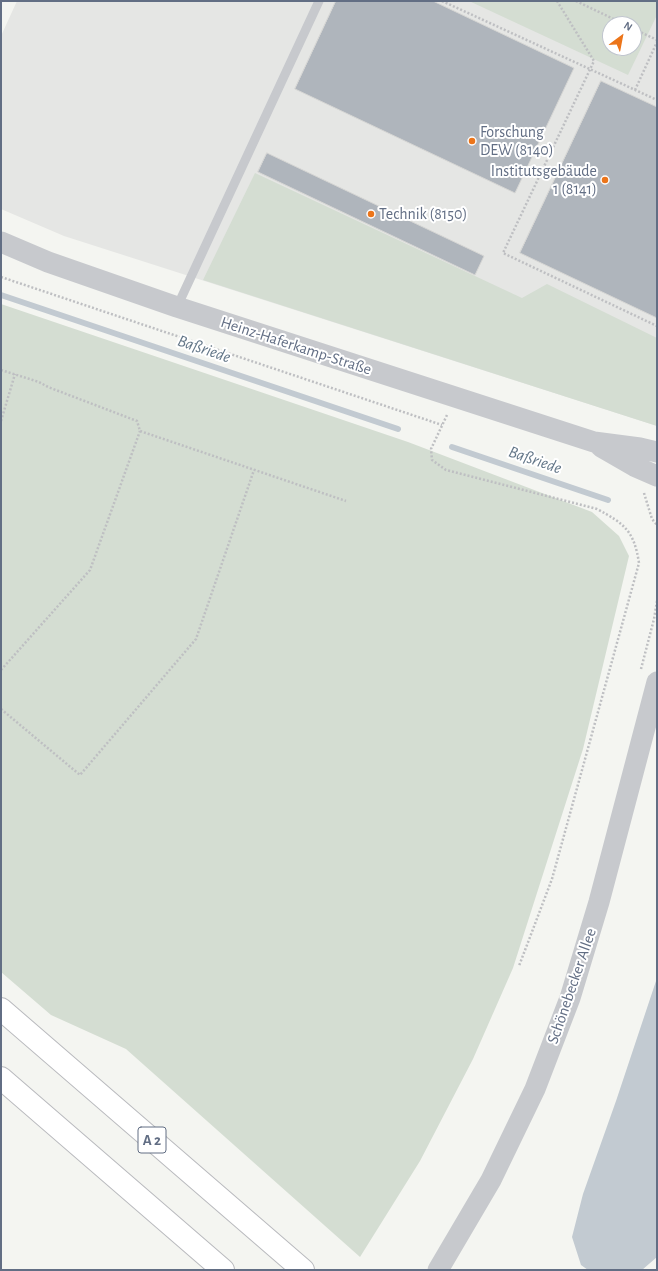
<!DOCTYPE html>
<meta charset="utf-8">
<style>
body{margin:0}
#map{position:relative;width:658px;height:1271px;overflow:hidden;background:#f4f5f1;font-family:"Alegreya Sans",sans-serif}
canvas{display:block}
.frame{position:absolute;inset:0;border:2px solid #626e84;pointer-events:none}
.north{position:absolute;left:602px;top:16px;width:40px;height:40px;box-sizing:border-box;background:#fff;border:1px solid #c0c5ce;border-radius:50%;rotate:32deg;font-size:11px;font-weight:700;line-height:16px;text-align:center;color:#626e84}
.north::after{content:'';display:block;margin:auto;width:14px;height:18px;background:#ec751a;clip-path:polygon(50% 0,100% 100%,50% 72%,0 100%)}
</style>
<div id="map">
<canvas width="658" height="1271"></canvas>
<div class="frame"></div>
<div class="north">N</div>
</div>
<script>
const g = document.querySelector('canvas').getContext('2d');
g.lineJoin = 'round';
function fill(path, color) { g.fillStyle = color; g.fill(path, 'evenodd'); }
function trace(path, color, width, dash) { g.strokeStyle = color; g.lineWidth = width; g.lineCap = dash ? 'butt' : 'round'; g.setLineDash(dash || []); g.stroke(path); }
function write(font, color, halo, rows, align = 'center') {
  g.font = font + ' "Alegreya Sans",sans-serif'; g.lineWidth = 4; g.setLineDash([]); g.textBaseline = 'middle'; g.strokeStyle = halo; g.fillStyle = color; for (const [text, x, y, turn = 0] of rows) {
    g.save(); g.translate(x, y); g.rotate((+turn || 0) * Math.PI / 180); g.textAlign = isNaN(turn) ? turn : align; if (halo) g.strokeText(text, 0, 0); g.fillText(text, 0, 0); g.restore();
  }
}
fill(new Path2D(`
 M17 1H657V426L64 236 1 209V36ZM610 24H634V48H610Z`), '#e5e6e4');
fill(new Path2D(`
 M469 1H657V15L628 75ZM610 24H634V48H610Z
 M255 173 522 298 547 284 657 338V426L203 280Z
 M1 304 408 442 592 512 619 536 629 556 583 749 513 968 473 1059 420 1161 360 1257 126 1049 51 1015 1 972Z`), '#d4ddd2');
fill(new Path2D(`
 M657 978V1257L642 1270H588L581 1265 572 1237 583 1194 616 1101Z`), '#c2cad1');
trace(new Path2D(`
 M1 295 398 429
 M452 447 608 500`), '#c2cad1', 6);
const building = new Path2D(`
 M336 1H433L574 68 515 193 295 89Z
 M601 81 657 107V318L520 253Z
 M267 153 484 256 475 275 258 172Z`);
fill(building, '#afb5bc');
trace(building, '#d6d6d4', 1);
const motorway = new Path2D(`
 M1 1009 303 1270
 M1 1078 223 1270`);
trace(motorway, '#b9babe', 24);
trace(new Path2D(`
 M442 1 657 100
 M557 1 594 61 503 253 657 326
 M576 1 624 24
 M634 29 657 40
 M635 90 657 42
 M1 277 442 425
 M1 370 39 382 48 387 137 421 140 431 346 501
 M447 415 431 449 432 460 446 470 597 509C625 524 634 531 639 563L552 879 519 966
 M1 421 15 374
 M644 493 652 519 657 525
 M641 669 654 619 657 601
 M1 670 90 570 140 431
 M1 709 80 775 196 639 254 470`), '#bebfc2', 2.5, [2, 2]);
trace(new Path2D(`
 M177 307 319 1`), '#c7c9cd', 9);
trace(new Path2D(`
 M1 242 48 262 177 307 594 442 640 448 657 452
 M601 447 634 466 657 476
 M438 1270 491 1180 535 1089 570 998 599 902 657 682`), '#c7c9cd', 21);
trace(motorway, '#fff', 22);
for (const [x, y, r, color] of [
 [472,141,4,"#ec751a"],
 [605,180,4,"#ec751a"],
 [371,214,4,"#ec751a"]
]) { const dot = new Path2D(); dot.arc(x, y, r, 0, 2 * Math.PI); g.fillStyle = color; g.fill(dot); trace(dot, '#fff', 1.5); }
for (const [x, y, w] of [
 [152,1140,28]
]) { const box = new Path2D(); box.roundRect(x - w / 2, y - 13, w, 26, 3); g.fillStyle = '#fff'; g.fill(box); trace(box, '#626e84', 1); }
write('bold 15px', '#626e84', null, [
 ["A 2",152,1140]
]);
write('16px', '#626e84', '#fff', [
 ["Forschung",480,132],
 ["DEW (8140)",480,150],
 ["Institutsgebäude",597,171,"right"],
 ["1 (8141)",597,189,"right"],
 ["Technik (8150)",379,214]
], 'left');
write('16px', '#626e84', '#fff', [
 ["Heinz-Haferkamp-Straße",296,346,18],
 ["Schönebecker Allee",572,986,-71]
]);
write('italic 17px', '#637688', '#fff', [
 ["Baßriede",204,349,19],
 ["Baßriede",535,460,19]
]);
</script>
